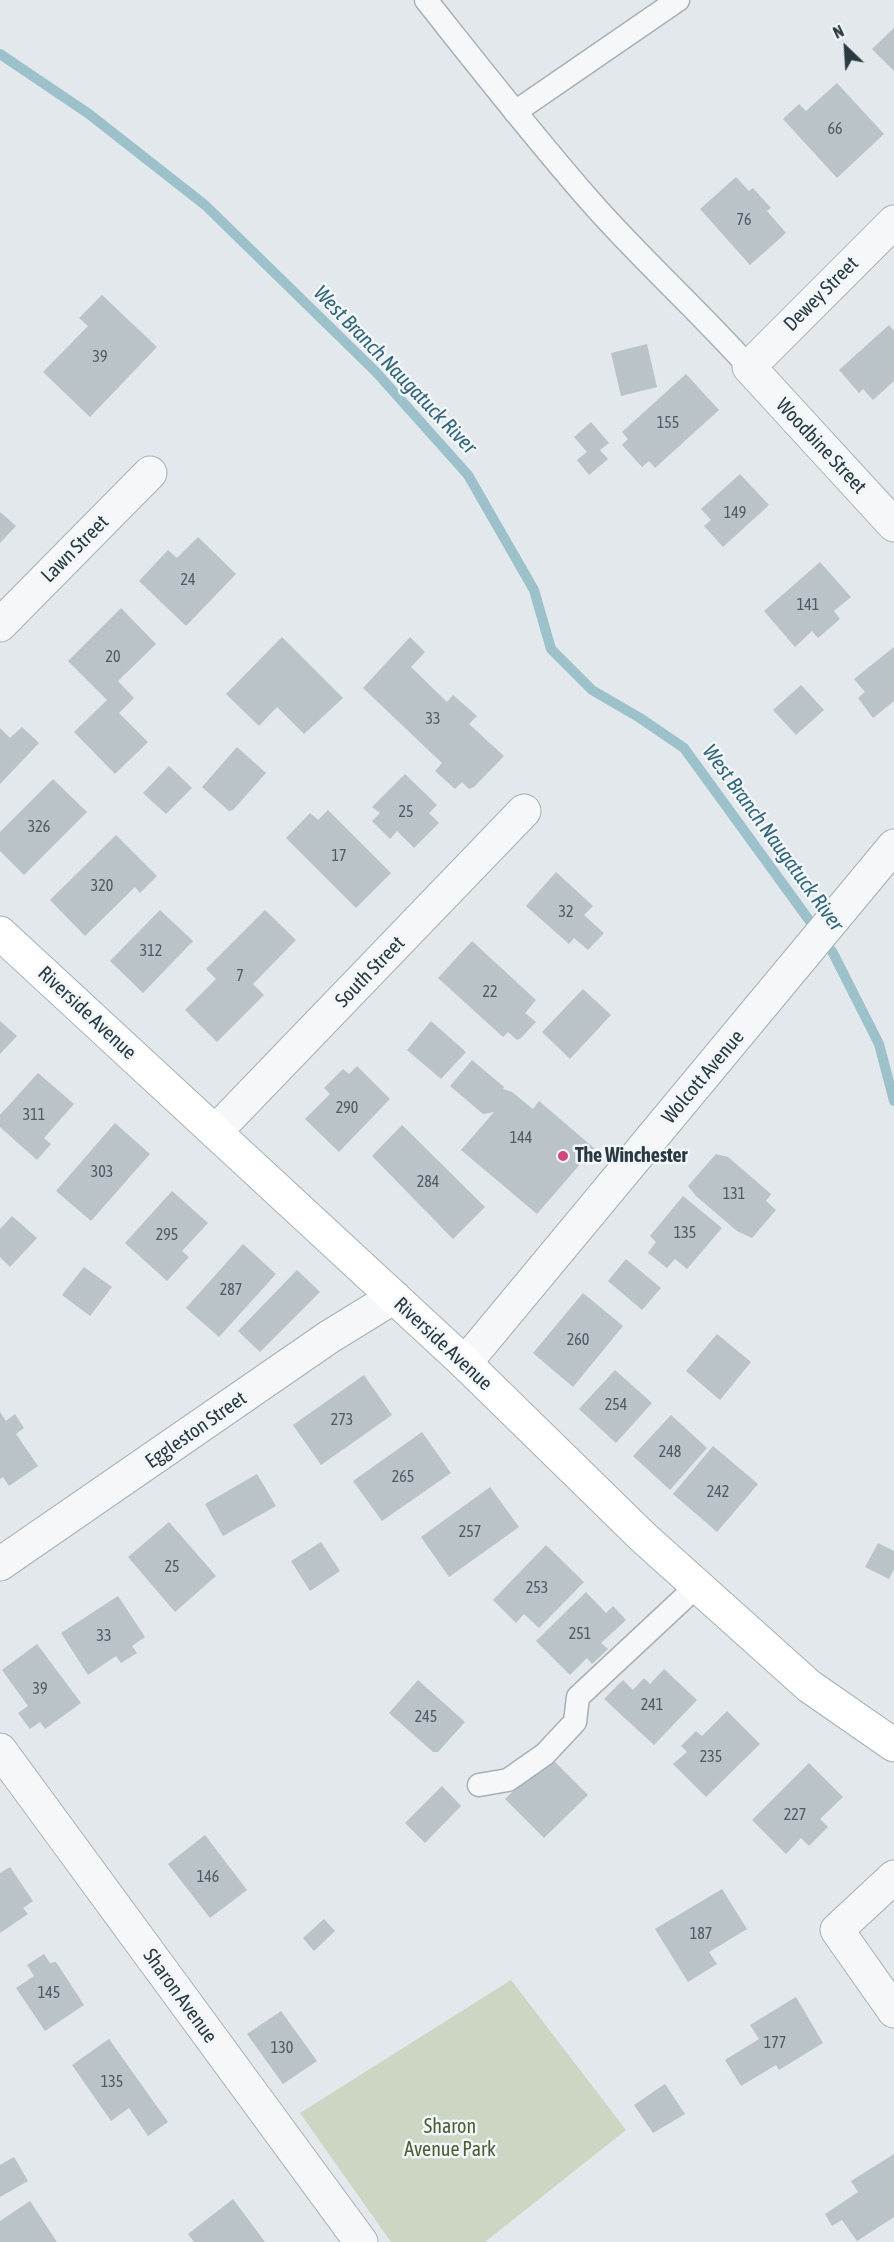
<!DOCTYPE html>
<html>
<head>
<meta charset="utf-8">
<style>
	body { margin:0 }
	#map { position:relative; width:894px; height:2242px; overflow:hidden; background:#e2e8eb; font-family:"Asap Condensed",sans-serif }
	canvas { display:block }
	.north { position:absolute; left:816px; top:18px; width:60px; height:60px; -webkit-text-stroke:4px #f2f6f8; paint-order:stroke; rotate:335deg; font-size:16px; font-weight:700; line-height:24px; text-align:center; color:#293a43 }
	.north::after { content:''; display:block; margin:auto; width:21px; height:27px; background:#293a43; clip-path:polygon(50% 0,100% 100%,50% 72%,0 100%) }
</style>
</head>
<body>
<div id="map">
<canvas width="894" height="2242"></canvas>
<div class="north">N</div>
</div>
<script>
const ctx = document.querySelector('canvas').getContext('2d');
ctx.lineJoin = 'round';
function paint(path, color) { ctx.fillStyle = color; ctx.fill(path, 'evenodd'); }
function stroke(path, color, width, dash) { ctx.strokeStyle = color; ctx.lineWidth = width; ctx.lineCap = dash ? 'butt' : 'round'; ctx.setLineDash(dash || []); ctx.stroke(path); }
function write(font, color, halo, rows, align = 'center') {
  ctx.font = font + ' "Asap Condensed",sans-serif'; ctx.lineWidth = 5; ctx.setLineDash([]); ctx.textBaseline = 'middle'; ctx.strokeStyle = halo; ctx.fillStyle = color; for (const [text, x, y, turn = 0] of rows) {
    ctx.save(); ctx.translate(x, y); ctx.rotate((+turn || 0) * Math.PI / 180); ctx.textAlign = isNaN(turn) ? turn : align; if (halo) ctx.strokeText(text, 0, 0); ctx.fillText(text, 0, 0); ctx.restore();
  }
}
paint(new Path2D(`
	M511 1980 626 2130 485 2242H391L300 2113Z`), '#cdd5c3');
stroke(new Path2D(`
	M0 54 89 114 205 205 376 372 468 475 534 590 551 649 592 690 640 718 684 748 833 953 879 1044 894 1101`), '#9cc1cb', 10);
paint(new Path2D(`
	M894 28V71L872 49Z
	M837 83 884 134 837 178 783 119 799 104 806 111Z
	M736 177 749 191 753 188 771 208 767 211 786 233 750 265 700 209Z
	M102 295 157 347 90 417 43 372 88 326 79 318Z
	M889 325 894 331V381L873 400 863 389 859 393 839 370Z
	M647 344 657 387 621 396 611 353Z
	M686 374 719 410 655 468 649 461 642 467 622 445 628 439 622 432Z
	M591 422 609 443 600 450 608 459 589 475 577 460 587 452 574 437Z
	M740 474 769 505 723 547 704 526 711 520 701 509Z
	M0 512 16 526 0 543Z
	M198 537 236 574 186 626 139 581 168 550 177 558Z
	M820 562 851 597 834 611 840 619 818 638 812 631 795 647 764 611Z
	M121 608 156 644 118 681 134 698 119 713 148 742 115 774 74 732 107 700 68 661Z
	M282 637 343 698 304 734 277 707 259 726 226 694Z
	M410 637 425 652 411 667 447 702 453 695 477 716 469 724 504 756 474 787 469 789 462 782 455 789 435 771 442 763 363 688Z
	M894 647V701L873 718 858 698 865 692 854 679Z
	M801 685 824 710 796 735 773 710Z
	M22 727 39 743 0 784V728L10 738Z
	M237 747 266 773 233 810 229 811 202 787Z
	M169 766 192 788 166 814 143 793Z
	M405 774 437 805 429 813 439 823 414 848 397 831 390 839 372 821 380 813 372 807Z
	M53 779 87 812 24 875 0 851V832Z
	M328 810 391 873 356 908 286 838 310 813 318 820Z
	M116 835 157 876 140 893 135 887 85 936 50 900Z
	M556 872 593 906 584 915 604 933 588 950 574 938 569 944 526 906Z
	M160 910 193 941 143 993 110 961Z
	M265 910 296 940 253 984 264 995 217 1042 185 1010 216 979 206 969Z
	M472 941 536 1000 525 1013 536 1022 521 1038 517 1040 508 1032 503 1037 438 978Z
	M583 989 611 1015 570 1059 542 1032Z
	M0 1021 17 1036 0 1054Z
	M431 1021 466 1052 441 1079 407 1050Z
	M472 1060 504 1087 503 1089 512 1092 533 1109 539 1101 594 1148 537 1214 461 1150 494 1112 483 1114 450 1086Z
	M357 1066 390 1099 339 1152 305 1119 330 1094 324 1088 343 1069 349 1074Z
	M38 1073 74 1104 44 1138 51 1144 37 1160 0 1127V1115Z
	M115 1123 150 1154 91 1221 56 1191Z
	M402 1125 485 1207 453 1239 372 1156Z
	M716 1154 728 1157 771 1194 766 1201 776 1210 752 1238 737 1231 696 1196 688 1186Z
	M172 1191 208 1223 182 1251 189 1257 167 1281 125 1243Z
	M683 1196 722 1228 687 1269 675 1259 667 1268 648 1253 656 1242 650 1236Z
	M12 1216 37 1238 10 1267 0 1257V1229Z
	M243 1244 276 1274 219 1337 186 1308Z
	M626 1259 661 1288 642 1310 608 1281Z
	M84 1267 112 1287 90 1316 62 1295Z
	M297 1270 320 1292 260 1352 238 1331Z
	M583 1293 623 1326 573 1387 533 1353Z
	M717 1334 751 1362 720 1400 686 1371Z
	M615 1370 652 1403 616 1443 579 1409Z
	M364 1375 392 1415 321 1465 293 1425Z
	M0 1412 6 1421 15 1414 24 1428 16 1434 38 1466 9 1486 3 1477 0 1479Z
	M671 1415 707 1448 670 1490 633 1456Z
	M422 1432 451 1473 382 1521 353 1481Z
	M713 1446 758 1484 717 1532 673 1494Z
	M257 1474 276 1506 223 1536 205 1504Z
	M490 1487 519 1527 449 1577 421 1537Z
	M169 1522 216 1576 175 1612 128 1557Z
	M321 1542 340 1571 310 1591 291 1561Z
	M878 1543 894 1551V1569L889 1579 865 1567Z
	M546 1545 584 1582 539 1628 524 1614 516 1623 493 1600Z
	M586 1592 606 1613 613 1606 626 1620 601 1643 608 1649 592 1664 587 1658 570 1675 536 1641Z
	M118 1596 145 1637 132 1646 137 1653 121 1663 116 1656 88 1675 61 1633Z
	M37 1644 81 1703 45 1729 40 1722 30 1729 18 1713 28 1706 2 1670Z
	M664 1669 697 1700 654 1745 604 1699 623 1680 633 1690 644 1678 650 1684Z
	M418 1680 465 1722 438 1752H433L389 1713Z
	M727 1711 760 1744 706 1797 673 1764 687 1752 681 1746 696 1731 702 1736Z
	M549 1756 588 1795 544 1838 505 1799Z
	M809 1763 843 1797 820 1819 828 1827 809 1846 801 1838 786 1854 752 1820Z
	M442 1786 461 1806 425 1843 405 1823Z
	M205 1835 247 1890 210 1918 168 1864Z
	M10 1867 33 1901 23 1908 28 1914 0 1933V1873Z
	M722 1889 747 1929 709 1952 717 1964 688 1982 655 1929Z
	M324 1919 335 1931 314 1951 303 1938Z
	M44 1954 50 1963 56 1962 84 2005 45 2031 16 1988 34 1976 27 1965Z
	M796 1997 823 2043 779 2070 776 2065 741 2086 725 2060 759 2039 750 2025Z
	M281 2011 317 2061 283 2084 247 2034Z
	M109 2039 168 2122 148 2136 129 2108 111 2121 72 2065Z
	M665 2084 685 2114 653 2133 634 2105Z
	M894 2154V2217L857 2241 842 2220 832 2226 825 2214 858 2192 851 2181Z
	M14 2157 28 2181 0 2197V2165Z
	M233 2199 265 2242H194L188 2234Z
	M30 2201 57 2242H0V2221Z`), '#b9c3c8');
const lane = new Path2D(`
	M426 0C480 68 533 136 591 202 641 259 698 310 749 367
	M515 112 678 0
	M479 1785 508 1780 545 1754 575 1722 578 1697 697 1586`);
const street = new Path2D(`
	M894 222 749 367 894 525
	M0 625 150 473
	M215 1132 524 811
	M465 1363 894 846
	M0 1564 329 1337 394 1297
	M0 1750 361 2242
	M894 1877 837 1930 894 2011`);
const secondary = new Path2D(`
	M0 933 465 1363 644 1538 809 1686 894 1745`);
stroke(lane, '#a7b0b5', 25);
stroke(street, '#a7b0b5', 35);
stroke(secondary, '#a7b0b5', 35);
stroke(lane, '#f5f7f9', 22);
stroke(street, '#f5f7f9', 33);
stroke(secondary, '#fff', 33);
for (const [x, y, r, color] of [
	[563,1156,6,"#d24583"]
]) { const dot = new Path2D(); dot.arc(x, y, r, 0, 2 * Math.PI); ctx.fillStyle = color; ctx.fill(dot); stroke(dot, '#f2f6f8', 2); }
write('16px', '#4d5c64', null, [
	["66",835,129],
	["76",744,220],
	["39",100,357],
	["155",668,423],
	["149",735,513],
	["24",188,580],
	["141",808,605],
	["20",113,657],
	["33",433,719],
	["25",406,812],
	["326",39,827],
	["17",339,856],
	["320",102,886],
	["32",566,912],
	["312",151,951],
	["7",240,976],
	["22",490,992],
	["290",347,1108],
	["311",34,1115],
	["144",521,1138],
	["303",102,1172],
	["284",428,1182],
	["131",734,1194],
	["135",685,1233],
	["295",167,1235],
	["287",231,1290],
	["260",578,1340],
	["254",616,1405],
	["273",342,1420],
	["248",670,1452],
	["265",403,1477],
	["242",718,1492],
	["257",470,1532],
	["25",172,1567],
	["253",537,1588],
	["251",580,1634],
	["33",104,1636],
	["39",40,1689],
	["241",652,1705],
	["245",426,1717],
	["235",711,1757],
	["227",795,1815],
	["146",208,1877],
	["187",701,1934],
	["145",49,1993],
	["177",775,2043],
	["130",282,2048],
	["135",112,2082]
]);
write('20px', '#293a43', '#f2f6f8', [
	["Dewey Street",821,294,-45],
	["Woodbine Street",821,446,47],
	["Lawn Street",75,549,-45],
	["South Street",370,972,-46],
	["Riverside Avenue",87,1013,43],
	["Wolcott Avenue",703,1077,-50],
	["Riverside Avenue",443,1344,43],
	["Eggleston Street",196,1430,-35],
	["Sharon Avenue",180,1996,54]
]);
write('bold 20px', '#293a43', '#f2f6f8', [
	["The Winchester",575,1156]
], 'left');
write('20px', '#4a5f36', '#f2f6f8', [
	["Sharon",450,2127],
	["Avenue Park",450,2150]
]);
write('italic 21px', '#326679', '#f2f6f8', [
	["West Branch Naugatuck River",395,370,46],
	["West Branch Naugatuck River",773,838,54]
]);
</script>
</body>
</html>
